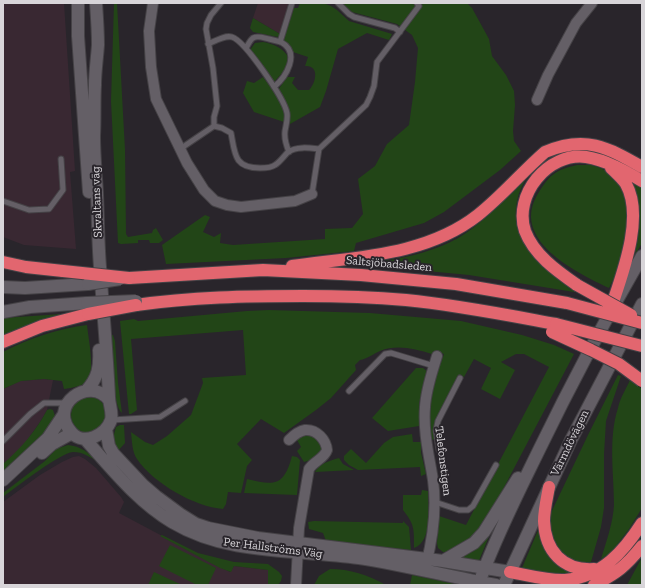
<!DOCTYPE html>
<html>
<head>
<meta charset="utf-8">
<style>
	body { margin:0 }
	#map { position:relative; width:645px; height:588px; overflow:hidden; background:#29252b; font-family:"Zilla Slab",serif }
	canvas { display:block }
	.frame { position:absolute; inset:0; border:4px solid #d8d5d9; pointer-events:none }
</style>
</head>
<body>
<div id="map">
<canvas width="645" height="588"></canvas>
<div class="frame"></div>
</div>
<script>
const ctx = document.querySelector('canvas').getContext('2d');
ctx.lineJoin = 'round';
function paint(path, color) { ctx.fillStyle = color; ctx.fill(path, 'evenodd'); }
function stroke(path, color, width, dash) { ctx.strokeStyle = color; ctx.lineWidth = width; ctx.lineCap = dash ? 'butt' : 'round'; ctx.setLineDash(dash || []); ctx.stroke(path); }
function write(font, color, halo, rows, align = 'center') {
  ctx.font = font + ' "Zilla Slab",serif'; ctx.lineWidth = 4; ctx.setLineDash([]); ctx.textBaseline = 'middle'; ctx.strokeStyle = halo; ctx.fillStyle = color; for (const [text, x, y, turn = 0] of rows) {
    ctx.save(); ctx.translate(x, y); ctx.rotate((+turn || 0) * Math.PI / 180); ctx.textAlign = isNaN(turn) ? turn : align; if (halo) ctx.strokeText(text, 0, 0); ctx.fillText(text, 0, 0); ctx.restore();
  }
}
paint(new Path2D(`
	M3 3H64L75 171 70 172 76 249 24 245 3 237Z
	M44 379 53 380 47 410 40 422 21 449 3 464V389L20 381Z
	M79 456 85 459 96 468 121 497 124 502 119 513 230 572 234 566 269 570 268 585H3V502L40 475 62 462 73 457Z`), '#392832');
paint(new Path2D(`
	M258 3H290L280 34 253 18Z`), '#3a2831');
paint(new Path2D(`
	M114 3H117L125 150 126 234 128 237 152 233 153 230 156 228 163 240 159 243H150L149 240H138V243L121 244 118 243 111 101Z
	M300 3H323L331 6 337 10 349 21 392 34 389 40 367 33 338 49 326 91 320 107 290 124V116L278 90 287 77H295L292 83 298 90H309C316 83 320 65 305 66L308 57 293 52 283 41 294 8H298Z
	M342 3H467L472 8 489 39 492 56 506 75 514 91 515 105 513 131 514 141 521 151 500 170 444 212 424 223 356 243 354 251 286 258 166 264 162 245 205 215 210 217 203 232 214 237 221 233 220 243 233 245 325 239V229L352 228 363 214 358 179 375 166 387 144 409 125 415 82 418 48 412 35 397 24 352 12Z
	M253 18 280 34 278 37 253 32 250 28Z
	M263 42C274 44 283 48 289 58L284 71 274 82 250 50 255 43Z
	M263 77C272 89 288 106 284 122L254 112 243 93 247 81 254 83Z
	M577 165H591L601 168 614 176 621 185 632 216 623 260 609 288C575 272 508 239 539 192 550 174 556 170 577 165Z
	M530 171C526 180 520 188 518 197 506 242 544 268 576 289L574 292 469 275 353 264C371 262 389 261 405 257 429 252 454 243 473 228 494 212 512 191 530 171Z
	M624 174 642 184V243L635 255C639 233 644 207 633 187 631 182 627 178 624 174Z
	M269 310 370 313 461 321 522 335 554 345 574 354 490 514 472 539 448 552H443L438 548 437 543 439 516 466 525 549 367 524 354H516L501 362 515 370 500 399 481 389 491 368 474 359 464 377 459 375 438 421 435 439 431 440C426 405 432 386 444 354L434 351 432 354C415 349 397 344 380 351 373 354 367 359 360 360L355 365 356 370 331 398 316 410 284 433 261 419 237 444 252 460 247 466 241 493 228 492 226 504 223 509C195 507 153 483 137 459 132 452 132 441 131 432L145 442 153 445 167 436 191 415 203 383 202 378 246 375 243 330 131 339 137 410 131 414H129L120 321 134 319 138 321 247 311Z
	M62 314 3 337V318Z
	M87 325C89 343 94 364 89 381 81 386 73 388 64 389L62 381 44 379 21 381 3 389V352C27 339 60 328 87 325Z
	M110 335H113L115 341 118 383 122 413C112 405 111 350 110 335Z
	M416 368H423L429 373 419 403V426L388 431 372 418Z
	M618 375 621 376 606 421 604 454V508L601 527 591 562C563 566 549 541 549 517L588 435Z
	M630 380 642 389V508L629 529 610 554 601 559C606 542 613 523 614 505 614 473 608 439 618 408 620 398 626 389 630 380Z
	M71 415a18 18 0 1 1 36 0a18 18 0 1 1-36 0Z
	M50 409 53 410 55 416C44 441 23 455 3 472V464C21 448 36 431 47 410Z
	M120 425H124L125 443 117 452 112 442 116 427Z
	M307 433 315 437 322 446 321 452 311 460 304 462 297 451 301 447 297 440 301 436Z
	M412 434 413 442H421V453L426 474 421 476 420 467 358 470 349 465 344 460V456L351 449 366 463 384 443 393 437Z
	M68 445C80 446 90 453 98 462 90 457 83 452 73 452 60 453 15 488 3 497V493L45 461 56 449Z
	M292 456 297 457 300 460 297 495 244 493 247 479C275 486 284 486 292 456Z
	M339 458 343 464 354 470 315 472C320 463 329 461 339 458Z
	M422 490 428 491C428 508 433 541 414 548 414 530 415 525 403 510V495H421Z
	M314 521 403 523V521L409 527 411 550 326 541 323 533 309 529 308 522Z
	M539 528 565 568 572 573 554 574 522 568Z
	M488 534H490L478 563 456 559Z
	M162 535 198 553 234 562 268 564 279 572 282 576 281 581 278 585H268V570L234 566 231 572 220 568 160 536Z
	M170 545 216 568 208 585H197L159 566Z
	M642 558V585H627L640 561Z
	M330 569C350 569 368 575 386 585H314L319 576Z
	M154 572 182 585H148Z
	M412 575 455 584 457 585H410Z`), '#224517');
const lane = new Path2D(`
	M221 3 211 15 207 23 206 29 213 68 217 106 214 117V126L222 128 231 133C235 154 234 168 260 168 265 168 271 168 275 165 280 162 284 156 288 152 297 146 310 148 319 149L366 105 370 97 374 86 377 62 419 6 417 3
	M338 3 349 14 354 17 395 28 400 32
	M280 42 292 3
	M208 44C215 41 225 35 232 37 245 41 284 98 287 113 288 119 286 125 285 131 284 139 286 145 289 152
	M246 48C248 45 250 40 253 38 258 35 264 38 269 39 273 40 277 41 281 42 301 53 286 77 274 87
	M180 149 214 126
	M312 194 319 149
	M3 201 29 210 49 209 63 190 61 159
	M349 391 385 354 391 353 434 366
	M112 420 160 417 185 401
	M3 441 30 414 44 403H67
	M439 450 436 431 438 421 460 378
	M435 502 459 510H468L473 506 496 465`);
const street = new Path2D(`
	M153 3 149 31 151 67 156 99 187 163 204 190 215 201 227 205 241 207 295 201 312 194
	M537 100 548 75 576 23 592 3
	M289 440C293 436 299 431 305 430 317 429 326 440 327 450 324 459 314 461 309 469L299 528 296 585
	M426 565C433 537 437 509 433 480 429 455 423 432 425 407 426 389 432 373 437 356`);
const secondary = new Path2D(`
	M78 3V36L89 192
	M96 3C97 17 98 31 98 45 97 59 95 72 95 85 94 102 95 119 94 136 94 155 96 175 97 194 98 218 98 242 100 267 103 310 107 353 109 397 109 405 113 412 111 420 106 435 84 446 72 433 46 405 90 375 109 400
	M3 287 25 288 88 284
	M3 312 30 307 87 303
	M86 391C98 378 100 367 99 350
	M106 429 109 446 113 453 143 485 157 497 180 514 196 524 208 528 258 538 443 561 510 572
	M85 439C112 469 138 502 172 522 229 556 296 549 359 558 405 565 450 577 496 585
	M42 453 52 444 72 433
	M3 480 48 438 64 414
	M443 561 474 543 484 532 518 478
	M482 575C498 532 519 491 539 450 571 384 605 320 642 256
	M504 585 571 440 642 304`);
const highway = new Path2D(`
	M3 262 26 267 63 271
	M292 266C355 257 426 256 478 215 502 196 522 172 545 152 585 135 607 147 642 167
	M129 278 263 270 361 275 456 284 567 303
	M577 285C557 271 534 255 525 231 513 195 548 152 586 157 606 160 625 171 642 181
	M136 305C192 297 247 296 303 296 338 296 372 297 406 300 457 305 507 315 556 324
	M610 311C621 277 645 218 626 184 622 178 616 173 611 168
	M3 342 42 326 88 314
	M549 487C547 498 544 510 544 521 545 551 563 571 594 569
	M510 572C528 575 547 581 565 580 602 577 624 551 642 523
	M594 585C617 573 626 566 642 546`);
stroke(lane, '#454246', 7);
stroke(street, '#454246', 12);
stroke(secondary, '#454246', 14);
stroke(highway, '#454246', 14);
stroke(lane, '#645f66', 5);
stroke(street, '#645f66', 10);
stroke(secondary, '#645f66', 12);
stroke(highway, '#e2666f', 12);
const secondaryBridge = new Path2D(`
	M88 284 120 279
	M87 303 136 301`);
const highwayBridge = new Path2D(`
	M63 271 129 278
	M577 285 631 315
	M567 303 642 323
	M88 314 136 305
	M556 324 642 346
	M552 332 591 350 619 364 642 381`);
stroke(secondaryBridge, '#454246', 14, []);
stroke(highwayBridge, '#454246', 14, []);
stroke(secondaryBridge, '#645f66', 12);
stroke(highwayBridge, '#e2666f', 12);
write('12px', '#d8d5d9', '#29252b', [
	["Skvaltans väg",97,202,-92],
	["Saltsjöbadsleden",389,264,5],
	["Värmdövägen",570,443,-64],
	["Telefonstigen",443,461,83],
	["Per Hallströms Väg",273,548,7]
]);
</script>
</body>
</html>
